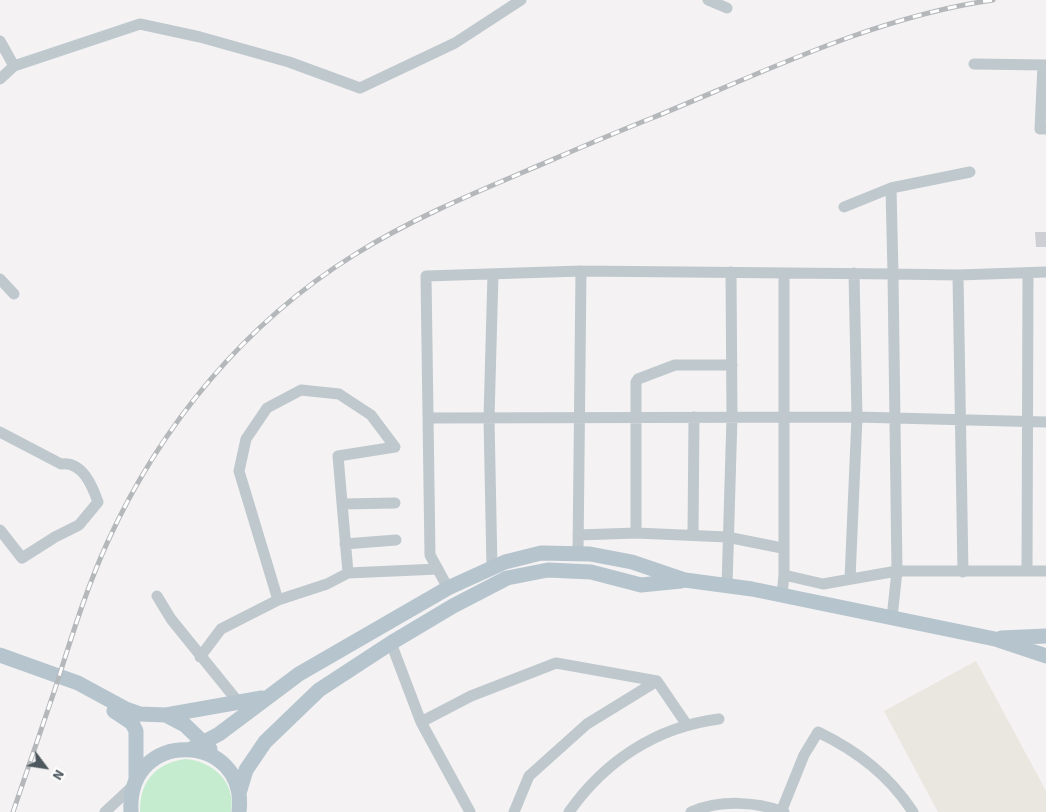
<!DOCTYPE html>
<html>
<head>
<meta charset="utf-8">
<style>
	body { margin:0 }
	#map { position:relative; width:1046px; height:812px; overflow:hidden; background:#f4f2f3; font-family:"Source Sans 3",sans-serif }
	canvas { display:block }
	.north { position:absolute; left:20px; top:742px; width:50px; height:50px; -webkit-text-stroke:4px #fff; paint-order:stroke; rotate:121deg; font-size:14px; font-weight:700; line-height:20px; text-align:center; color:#4c575e }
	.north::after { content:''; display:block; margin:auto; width:18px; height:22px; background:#4c575e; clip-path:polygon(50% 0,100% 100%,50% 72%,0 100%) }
</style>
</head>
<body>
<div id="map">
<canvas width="1046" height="812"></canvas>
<div class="north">N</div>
</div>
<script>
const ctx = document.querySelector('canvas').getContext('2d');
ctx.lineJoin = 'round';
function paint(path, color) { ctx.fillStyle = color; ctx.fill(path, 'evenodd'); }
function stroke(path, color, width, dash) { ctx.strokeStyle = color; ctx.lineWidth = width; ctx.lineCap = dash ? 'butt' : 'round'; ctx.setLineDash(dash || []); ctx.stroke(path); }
paint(new Path2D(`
	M976 661 1046 791V812H938L884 711Z`), '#eae6e0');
paint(new Path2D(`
	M185 759C213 761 236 782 231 812H140C139 782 156 763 185 759Z`), '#c6ecd0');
paint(new Path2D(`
	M1035 232H1046V247H1036Z`), '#cdcfd4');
stroke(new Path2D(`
	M708 0 727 8
	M0 41 14 66
	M974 64 1046 65
	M1043 65 1040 129H1046
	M0 79 14 66 140 24 200 37 289 62 360 88 455 43 521 0
	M891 188 893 274 958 275 1046 272
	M844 207 891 188 970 172
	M958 275 963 572
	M0 279 14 294
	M428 418 857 417 1046 422
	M0 432 61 464C82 461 92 485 98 502L79 525 55 537 22 558 0 530
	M342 504 395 503
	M636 533V382L638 379 675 365H732
	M578 535 636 533 727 537 782 548
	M693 535 694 417
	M345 544 396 540
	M578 554 581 271
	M492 568 489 418 493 274
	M1027 571 1028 273
	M784 575 823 584 897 571H1046
	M850 579 857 417 854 273
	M727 586 732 417 731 272
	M448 588 430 555 426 276 581 271 893 274 897 571 892 618
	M782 595 784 575V273
	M157 596 171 619 239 703
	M278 600 239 471 246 439 267 408 301 390 339 394 371 415 395 447 338 456 348 573
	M391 643 421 722
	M200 657 221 629 278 600 327 584 348 573 438 569
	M105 812 133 786
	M470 812 421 722 471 696 556 663 657 681 687 725
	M514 812 529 776 587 724 657 681
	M569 812C605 761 656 727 719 719
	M691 812C719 800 755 801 784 812
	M781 812 804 755 818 732C857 751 889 775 913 812`), '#bfc8cd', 11);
stroke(new Path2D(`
	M1001 638 1046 636
	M0 655 78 683 126 709 140 714 166 715 262 698
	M114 711 132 723 136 731V779
	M166 715 185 725 210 749
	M191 749 219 734 299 674 448 588 505 562 541 553 590 554 632 562 685 580 752 589 995 639 1046 656
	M239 793 246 770 265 742 319 690 391 643 453 606 507 578 548 570 591 572 641 585 681 581
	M131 812C126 726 249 732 239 812`), '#b5c4cd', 15);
const rail = new Path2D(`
	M13 812C27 771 41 730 55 689 71 639 86 589 108 541 161 425 245 323 354 255 408 221 467 196 526 171 568 153 609 135 652 118 762 73 874 17 993 0`);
stroke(rail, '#b5b8bb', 5);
stroke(rail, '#fff', 3, [9]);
</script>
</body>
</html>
